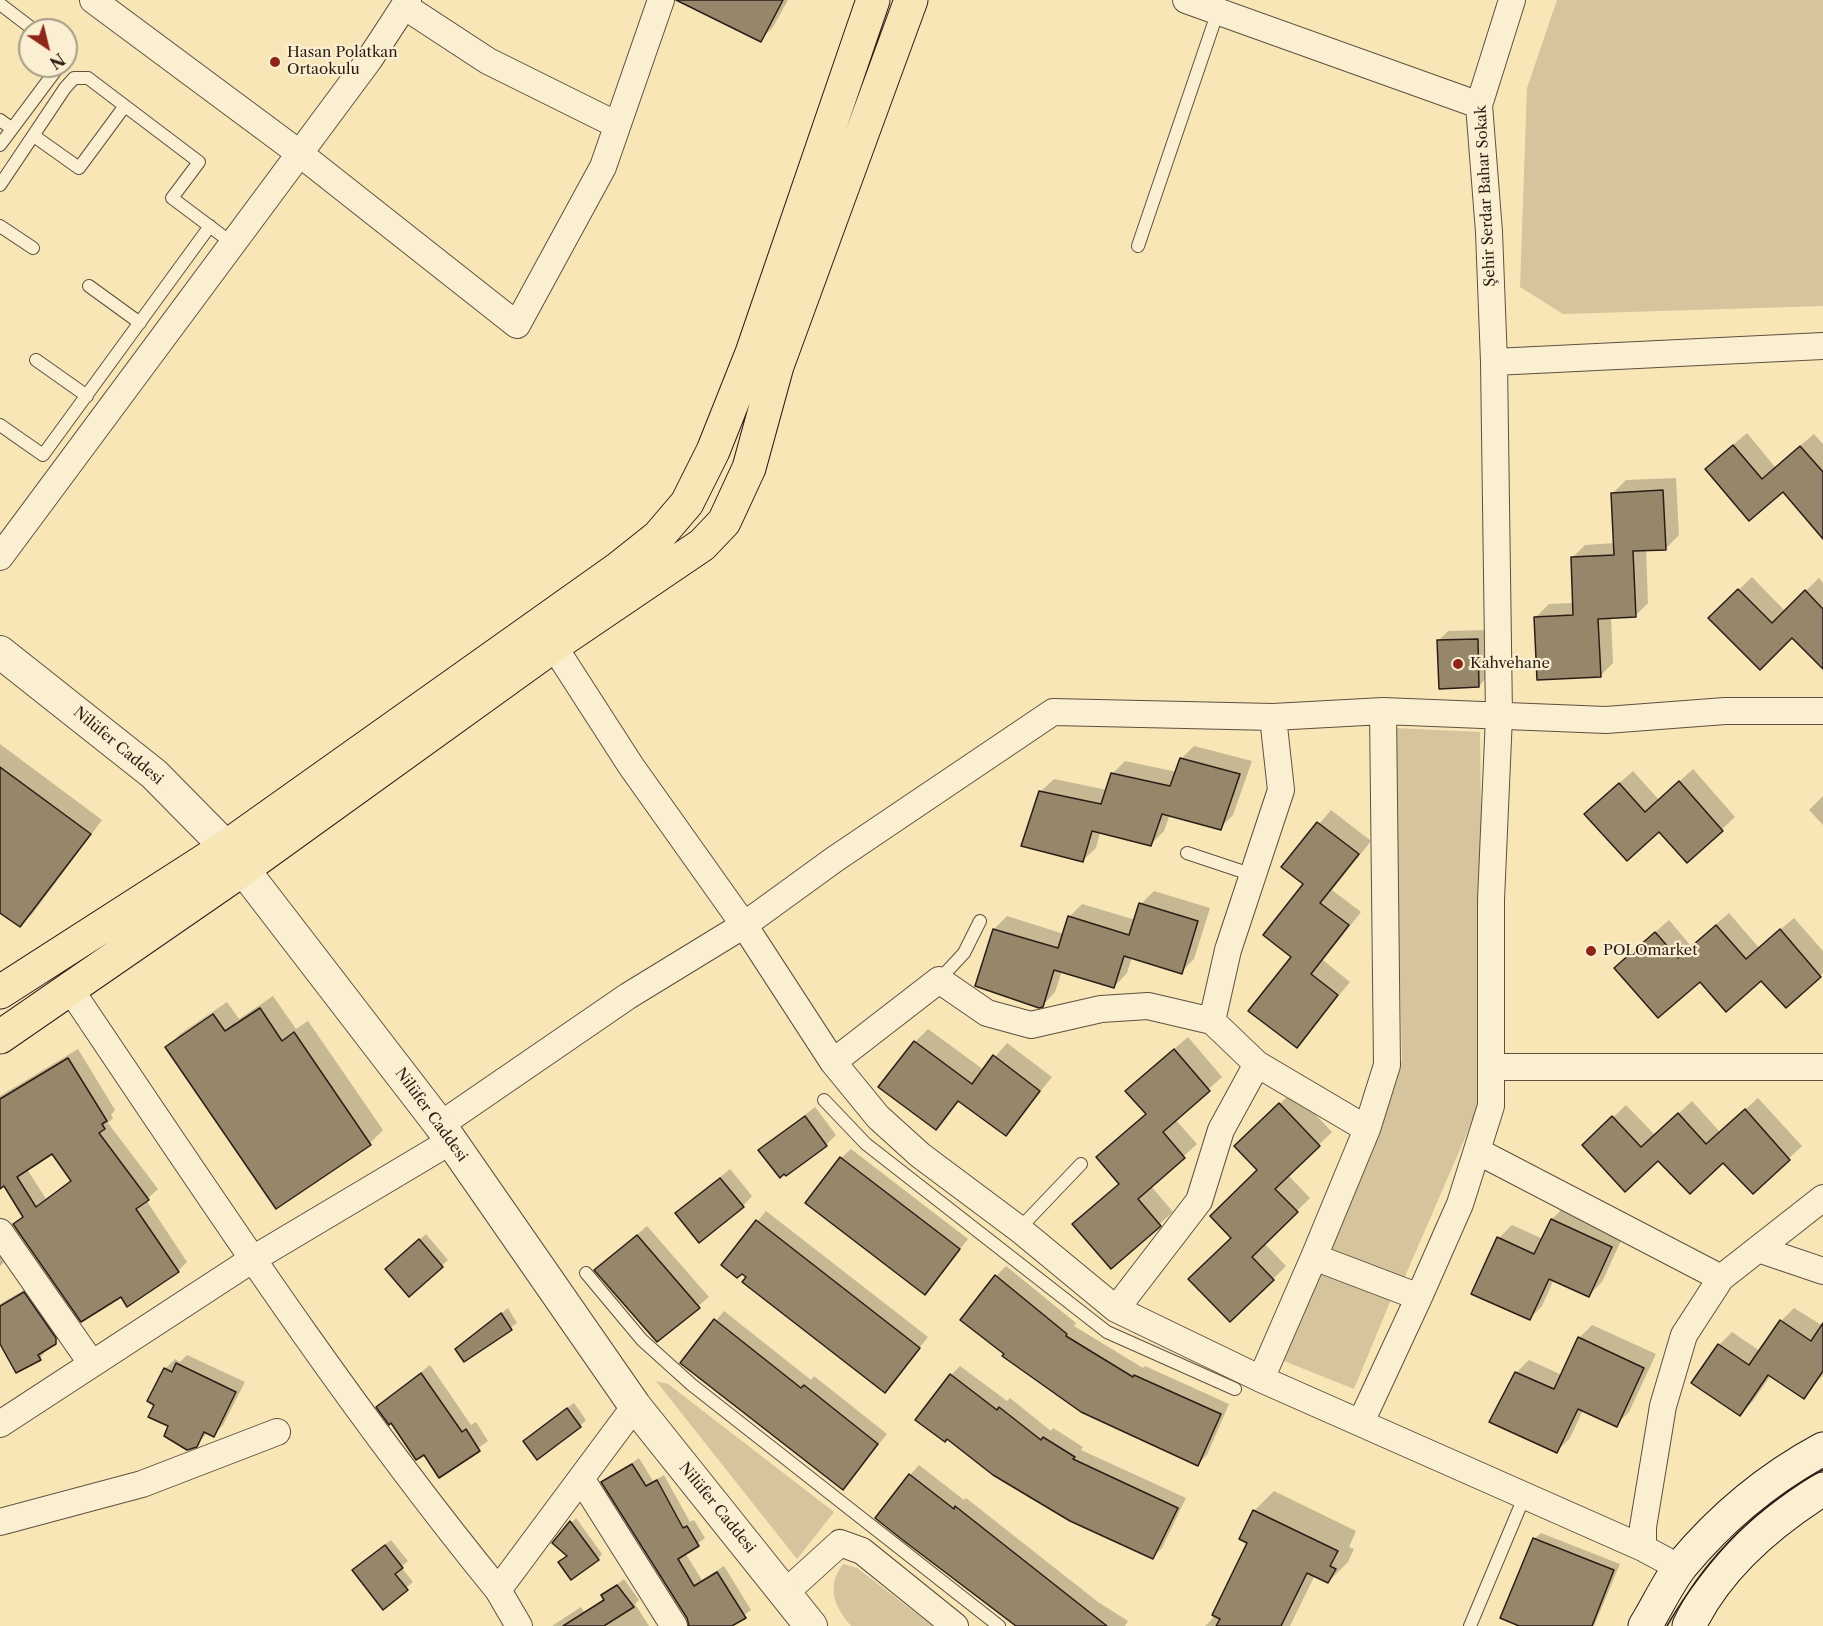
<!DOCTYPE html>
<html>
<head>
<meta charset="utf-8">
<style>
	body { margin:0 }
	#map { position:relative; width:1823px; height:1626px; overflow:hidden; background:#f8e6b7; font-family:"Libre Caslon Text",serif }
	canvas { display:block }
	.north { position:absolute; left:18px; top:18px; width:60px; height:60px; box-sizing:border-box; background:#faefd0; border:2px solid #a79b86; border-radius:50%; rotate:145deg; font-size:16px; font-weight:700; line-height:24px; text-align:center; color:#2b1e17 }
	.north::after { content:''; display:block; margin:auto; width:21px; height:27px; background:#8f2418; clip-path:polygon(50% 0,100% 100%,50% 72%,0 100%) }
</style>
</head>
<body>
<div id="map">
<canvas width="1823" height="1626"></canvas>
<div class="north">N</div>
</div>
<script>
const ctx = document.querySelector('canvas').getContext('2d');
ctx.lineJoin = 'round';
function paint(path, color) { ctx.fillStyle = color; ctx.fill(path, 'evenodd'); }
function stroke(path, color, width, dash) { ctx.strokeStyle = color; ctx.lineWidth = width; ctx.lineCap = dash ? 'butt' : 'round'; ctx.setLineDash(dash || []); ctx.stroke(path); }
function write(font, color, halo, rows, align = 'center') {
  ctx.font = font + ' "Libre Caslon Text",serif'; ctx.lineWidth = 4.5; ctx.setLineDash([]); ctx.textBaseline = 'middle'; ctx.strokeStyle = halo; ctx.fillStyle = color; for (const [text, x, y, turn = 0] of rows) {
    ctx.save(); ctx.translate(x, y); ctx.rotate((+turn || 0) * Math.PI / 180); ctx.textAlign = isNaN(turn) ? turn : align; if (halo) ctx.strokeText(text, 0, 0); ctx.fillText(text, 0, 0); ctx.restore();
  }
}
paint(new Path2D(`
	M1557 0H1823V306L1563 314 1520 287 1527 88Z
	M1394 728 1480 732 1484 1060 1478 1108 1403 1281 1326 1250 1402 1060Z
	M1317 1267 1392 1297 1354 1389 1279 1359Z
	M656 1381 668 1384 834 1512 797 1559Z
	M843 1564 857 1568 933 1626H851C834 1606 826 1587 843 1564Z`), '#d5c49c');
paint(new Path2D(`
	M696 0H788L773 27 760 40Z
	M1747 433 1775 467 1814 434 1823 444V522L1783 490 1749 519 1720 456Z
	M1676 478 1679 535 1666 548 1646 549 1648 603 1635 616 1611 617 1613 663 1600 676 1535 618 1549 604 1574 603 1572 558 1585 545 1615 543 1613 493 1626 480Z
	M1752 577 1785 611 1819 578 1823 583V666L1792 636 1710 618Z
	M1487 630 1488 676 1479 686 1438 641 1448 631Z
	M0 744 102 820 33 913 20 926 0 911Z
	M1194 746 1252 761 1233 815 1220 828 1170 814 1164 831 1151 844 1100 832 1096 848 1082 861 1040 792 1054 779 1107 790 1112 774 1125 761 1177 772 1181 759Z
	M1693 769 1735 817 1688 861 1660 830 1599 801 1633 771 1659 800Z
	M1823 796V825L1809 810Z
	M1331 810 1371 841 1332 890 1361 912 1323 960 1350 982 1297 1046 1305 884 1283 867Z
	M1154 891 1210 908 1194 959 1181 972 1132 957 1127 973 1114 987 1062 971 1055 992 1042 1006 994 929 1007 916 1064 934 1069 917 1082 904 1136 920 1141 904Z
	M1729 913 1759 948 1794 918 1823 951V973L1786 1006 1762 978 1700 980 1629 955 1669 920 1691 946Z
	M273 996 296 1029 308 1021 383 1130 370 1143 167 1047 180 1034 227 1002 239 1019Z
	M928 1029 984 1070 1007 1043 1052 1077 1005 1135 960 1100 935 1128 915 1042Z
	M1188 1037 1222 1077 1175 1119 1197 1144 1151 1186 1173 1212 1111 1267 1120 1183 1147 1113 1140 1078Z
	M78 1049 115 1110 111 1115 113 1118 108 1123 158 1189 146 1200 187 1262 178 1271 121 1295 15 1224 24 1215 5 1185 0 1188V1096ZM52 1152 72 1179 46 1199 27 1169Z
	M1293 1091 1332 1132 1288 1175 1310 1198 1264 1243 1286 1266 1273 1279 1233 1238 1259 1170 1236 1146Z
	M1758 1098 1802 1146 1753 1192 1723 1161 1658 1158 1597 1133 1626 1105 1655 1135 1692 1101 1720 1132Z
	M815 1107 836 1135 826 1145 760 1150Z
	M851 1149 968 1239 925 1293 841 1158Z
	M730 1169 752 1196 743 1206 687 1204Z
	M1565 1206 1624 1234 1602 1282 1589 1295 1554 1279 1542 1306 1529 1319 1499 1238 1512 1225 1543 1239 1552 1219Z
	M766 1211 928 1337 885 1391 742 1272 723 1265Z
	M647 1226 709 1297 657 1340 596 1270Z
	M426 1234 448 1260 410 1295 393 1263Z
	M0 1236 13 1254 0 1266Z
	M1006 1266 1076 1323 1074 1326 1143 1368 1145 1366 1229 1404 1207 1455 1197 1465 996 1276Z
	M34 1284 65 1333 48 1347 40 1359 0 1341V1304Z
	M508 1308 517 1323 465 1360 463 1343Z
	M1794 1308 1823 1326V1375L1804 1397 1771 1375 1753 1401 1740 1414 1693 1382 1719 1345 1732 1332 1760 1351 1781 1321Z
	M724 1311 811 1380 814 1376 887 1434 843 1488 682 1363Z
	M1592 1325 1656 1354 1629 1412 1616 1425 1583 1410 1570 1438 1557 1451 1516 1373 1529 1360 1562 1375 1579 1338Z
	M187 1355 245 1382 223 1425 214 1435 208 1432 196 1445 170 1426 156 1404 165 1369 175 1359 180 1362Z
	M430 1365 471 1425 476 1422 488 1441 440 1476 425 1453 378 1407Z
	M960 1366 1007 1401 1010 1398 1051 1431 1053 1428 1083 1447 1081 1450 1186 1498 1162 1548 1152 1558 951 1375Z
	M574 1403 586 1420 580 1426 531 1435Z
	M639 1458 653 1481 664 1475 690 1522 694 1520 705 1538 685 1553 702 1580 724 1566 751 1610 729 1626H690L688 1617 603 1483Z
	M919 1465 964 1500 966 1498 1098 1602 1128 1621 1125 1626H1016L910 1475Z
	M1274 1491 1356 1531 1349 1547 1354 1549 1348 1562 1328 1582 1315 1575 1290 1626H1205L1212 1619 1249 1542 1241 1538 1254 1511Z
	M576 1518 602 1554 598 1559 565 1557 568 1555 554 1542Z
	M1541 1533 1620 1564 1594 1626H1523L1534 1539Z
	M391 1540 408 1561 401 1567 413 1582 383 1607 360 1564Z
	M624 1579 639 1600 635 1604 649 1626H552L581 1607 584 1612 605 1598 603 1595Z`), '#0003');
const building = new Path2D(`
	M676 0H783L761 42Z
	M1733 445 1762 479 1800 446 1823 472V539L1783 492 1749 521 1705 469Z
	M1663 490 1666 550 1633 551 1636 617 1598 619 1601 677 1537 680 1534 617 1573 615 1571 557 1614 555 1611 493Z
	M1738 589 1772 623 1805 590 1823 609V669L1792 638 1760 670 1708 618Z
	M1478 639 1479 687 1439 689 1437 640Z
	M1180 758 1240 774 1221 830 1162 814 1151 846 1092 831 1083 862 1021 846 1039 791 1101 804 1111 773 1170 786Z
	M0 767 91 834 20 927 0 913Z
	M1679 781 1723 831 1687 863 1659 832 1627 861 1584 814 1619 783 1645 812Z
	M1317 822 1359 854 1320 903 1349 925 1311 974 1338 995 1297 1048 1248 1011 1291 957 1263 935 1303 884 1281 867Z
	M1139 903 1198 921 1182 974 1124 956 1114 988 1054 970 1043 1007 1039 1008 975 986 993 929 1058 948 1068 916 1129 935Z
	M1716 925 1746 959 1780 929 1821 977 1786 1008 1761 981 1726 1012 1700 982 1658 1018 1614 968 1655 932 1678 958Z
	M260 1008 282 1041 294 1032 371 1145 276 1209 165 1047 213 1014 225 1031Z
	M914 1041 972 1084 993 1055 1040 1091 1006 1136 958 1101 936 1130 878 1087Z
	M1174 1049 1210 1091 1163 1132 1185 1158 1138 1199 1161 1226 1111 1269 1072 1224 1119 1184 1096 1157 1146 1114 1125 1091Z
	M68 1058 107 1121 102 1124 105 1129 99 1133 149 1200 136 1209 179 1272 127 1307 121 1297 81 1322 13 1224 23 1217 4 1186 0 1189V1099ZM52 1154 71 1181 36 1207 17 1177Z
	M1279 1103 1320 1146 1275 1189 1298 1212 1252 1257 1274 1280 1230 1322 1188 1279 1231 1238 1210 1216 1257 1170 1234 1146Z
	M1745 1109 1790 1160 1753 1194 1723 1163 1690 1194 1658 1161 1625 1192 1582 1145 1612 1116 1641 1147 1678 1113 1706 1144Z
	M805 1116 827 1146 786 1176 784 1174 780 1178 758 1150Z
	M840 1157 960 1249 925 1295 805 1203Z
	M720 1178 744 1207 699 1243 675 1213Z
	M1551 1219 1612 1247 1589 1297 1549 1279 1530 1320 1471 1294 1497 1237 1534 1254Z
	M756 1220 920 1348 885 1393 742 1282 746 1277 742 1274 737 1278 721 1265Z
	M637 1235 700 1308 657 1342 594 1270Z
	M419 1239 443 1267 409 1297 385 1269Z
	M995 1275 1067 1334 1066 1336 1133 1377 1134 1375 1221 1414 1198 1466 1081 1412 1002 1356 1004 1354 960 1320Z
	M24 1292 56 1338V1344L38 1355 41 1360 16 1373 0 1344V1306Z
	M501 1313 512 1330 464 1362 455 1349Z
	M714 1319 801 1388 804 1385 878 1444 843 1490 680 1363Z
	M1780 1320 1811 1341 1823 1323V1371L1804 1399 1768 1375 1740 1416 1691 1383 1718 1344 1749 1365Z
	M1578 1337 1644 1368 1617 1427 1578 1409 1557 1453 1489 1422 1515 1372 1554 1389Z
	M176 1363 236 1392 214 1437 204 1432 197 1447 187 1450 164 1436 168 1426 148 1417 154 1405 147 1401 164 1368 172 1372Z
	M421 1373 462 1432 466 1429 480 1451 439 1478 424 1455 416 1460 391 1423 389 1425 376 1407Z
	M950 1374 997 1410 999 1407 1041 1440 1043 1437 1075 1457 1073 1459 1178 1508 1153 1559 1070 1521 993 1475 947 1439 945 1442 915 1420Z
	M567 1408 581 1427 537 1460 523 1441Z
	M632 1464 646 1486 657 1480 683 1528 687 1526 699 1546 678 1559 694 1586 717 1572 746 1618 732 1626H689L687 1618 601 1482Z
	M909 1474 954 1509 955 1506 1107 1626H1016L904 1541 875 1518Z
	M1253 1510 1338 1551 1330 1566 1336 1569 1328 1583 1307 1573 1281 1626H1216L1220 1619 1212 1615 1247 1543 1239 1539Z
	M570 1521 599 1560 571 1580 558 1562 567 1556 552 1543Z
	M1533 1538 1614 1570 1592 1626H1519L1500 1618Z
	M385 1545 403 1568 395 1574 408 1590 383 1610 352 1570Z
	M617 1585 634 1607 604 1626H563L604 1600 601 1595Z`);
paint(building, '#96866a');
stroke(building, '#2b1e17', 1.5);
const service = new Path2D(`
	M0 4 34 30
	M0 120 11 128
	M34 136 79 168 124 107
	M0 145 59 66
	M0 185 65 88 74 78H88L199 162 172 198 232 243
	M0 226 33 248
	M1138 246 1218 11
	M89 286 140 323
	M36 360 87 396
	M0 425 43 455 210 226
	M1187 853 1253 875
	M939 980 964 953 980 921
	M824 1100 866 1144 1107 1332 1235 1389
	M1019 1229 1081 1164
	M586 1273 642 1340 692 1385 999 1626
	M1470 1626 1525 1495`);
const minor = new Path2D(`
	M93 0 299 153 517 325 603 167 661 0
	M1186 0 1479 105
	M404 6 488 61 617 125
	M1494 362 1489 232 1479 105 1512 0
	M0 557 369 60 408 0
	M544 631 631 766 744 925 833 1062 878 1117 920 1155 1019 1229 1116 1309 1261 1379 1643 1548V1527L1663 1406 1684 1335 1721 1278 1823 1198
	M1273 717 1383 711 1606 720 1725 711H1823
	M70 989C207 1192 342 1399 498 1590
	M1212 1021 1257 1064 1367 1129 1314 1257 1419 1297 1361 1422
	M1492 1067H1823
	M440 1125 628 996 744 925 835 859 1053 712 1273 717 1281 790 1228 950 1212 1021 1148 1006 1101 1009 1031 1025 987 1013 939 980 833 1062
	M1367 1129 1387 1065 1383 711
	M1477 1151 1721 1278
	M0 1232 92 1364
	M1758 1249 1823 1271
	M1419 1297 1460 1204 1491 1106V900L1499 716 1494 362 1823 346
	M1116 1309 1199 1201 1221 1130 1257 1064
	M1261 1379 1314 1257
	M0 1424 253 1259 451 1141
	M582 1480 674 1626
	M0 1522 142 1484 277 1432
	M1643 1548 1680 1568
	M786 1592 840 1543 862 1551 955 1626
	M519 1626 498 1590 635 1406`);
const tertiary = new Path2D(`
	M0 652 154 774 226 847 440 1125 635 1406 811 1626`);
const secondary = new Path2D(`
	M1645 1626C1657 1607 1667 1584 1681 1566 1720 1519 1769 1478 1823 1449
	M1689 1626C1717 1567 1769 1523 1823 1489`);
const primary = new Path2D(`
	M0 992 226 847 619 568 658 537 687 503 713 451 752 353 873 0
	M0 1037 242 870 553 646 702 545 724 522 749 468 777 366 911 0`);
stroke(service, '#5e503f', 14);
stroke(minor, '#5e503f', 28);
stroke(tertiary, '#5e503f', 34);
stroke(secondary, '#2b1e17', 35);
stroke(primary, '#2b1e17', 35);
stroke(service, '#faefd0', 12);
stroke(minor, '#faefd0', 26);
stroke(tertiary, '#faefd0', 32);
stroke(secondary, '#faefd0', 33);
stroke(primary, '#f8e6b7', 33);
stroke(new Path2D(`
	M1667 1626C1705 1561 1756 1505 1823 1470`), '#2b1e17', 1.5);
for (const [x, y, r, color] of [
	[275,62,6,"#8f2418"],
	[1458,664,6,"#8f2418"],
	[1591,951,6,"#8f2418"]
]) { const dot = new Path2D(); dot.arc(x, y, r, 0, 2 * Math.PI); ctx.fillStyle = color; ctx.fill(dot); stroke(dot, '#faefd0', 2); }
write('15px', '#2b1e17', '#faefd0', [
	["Hasan Polatkan",287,53],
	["Ortaokulu",287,70],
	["Kahvehane",1470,664],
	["POLOmarket",1603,951]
], 'left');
write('15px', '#2b1e17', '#faefd0', [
	["Şehir Serdar Bahar Sokak",1486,196,-93],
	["Nilüfer Caddesi",118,746,40],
	["Nilüfer Caddesi",431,1115,54],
	["Nilüfer Caddesi",717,1508,51]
]);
</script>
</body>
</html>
